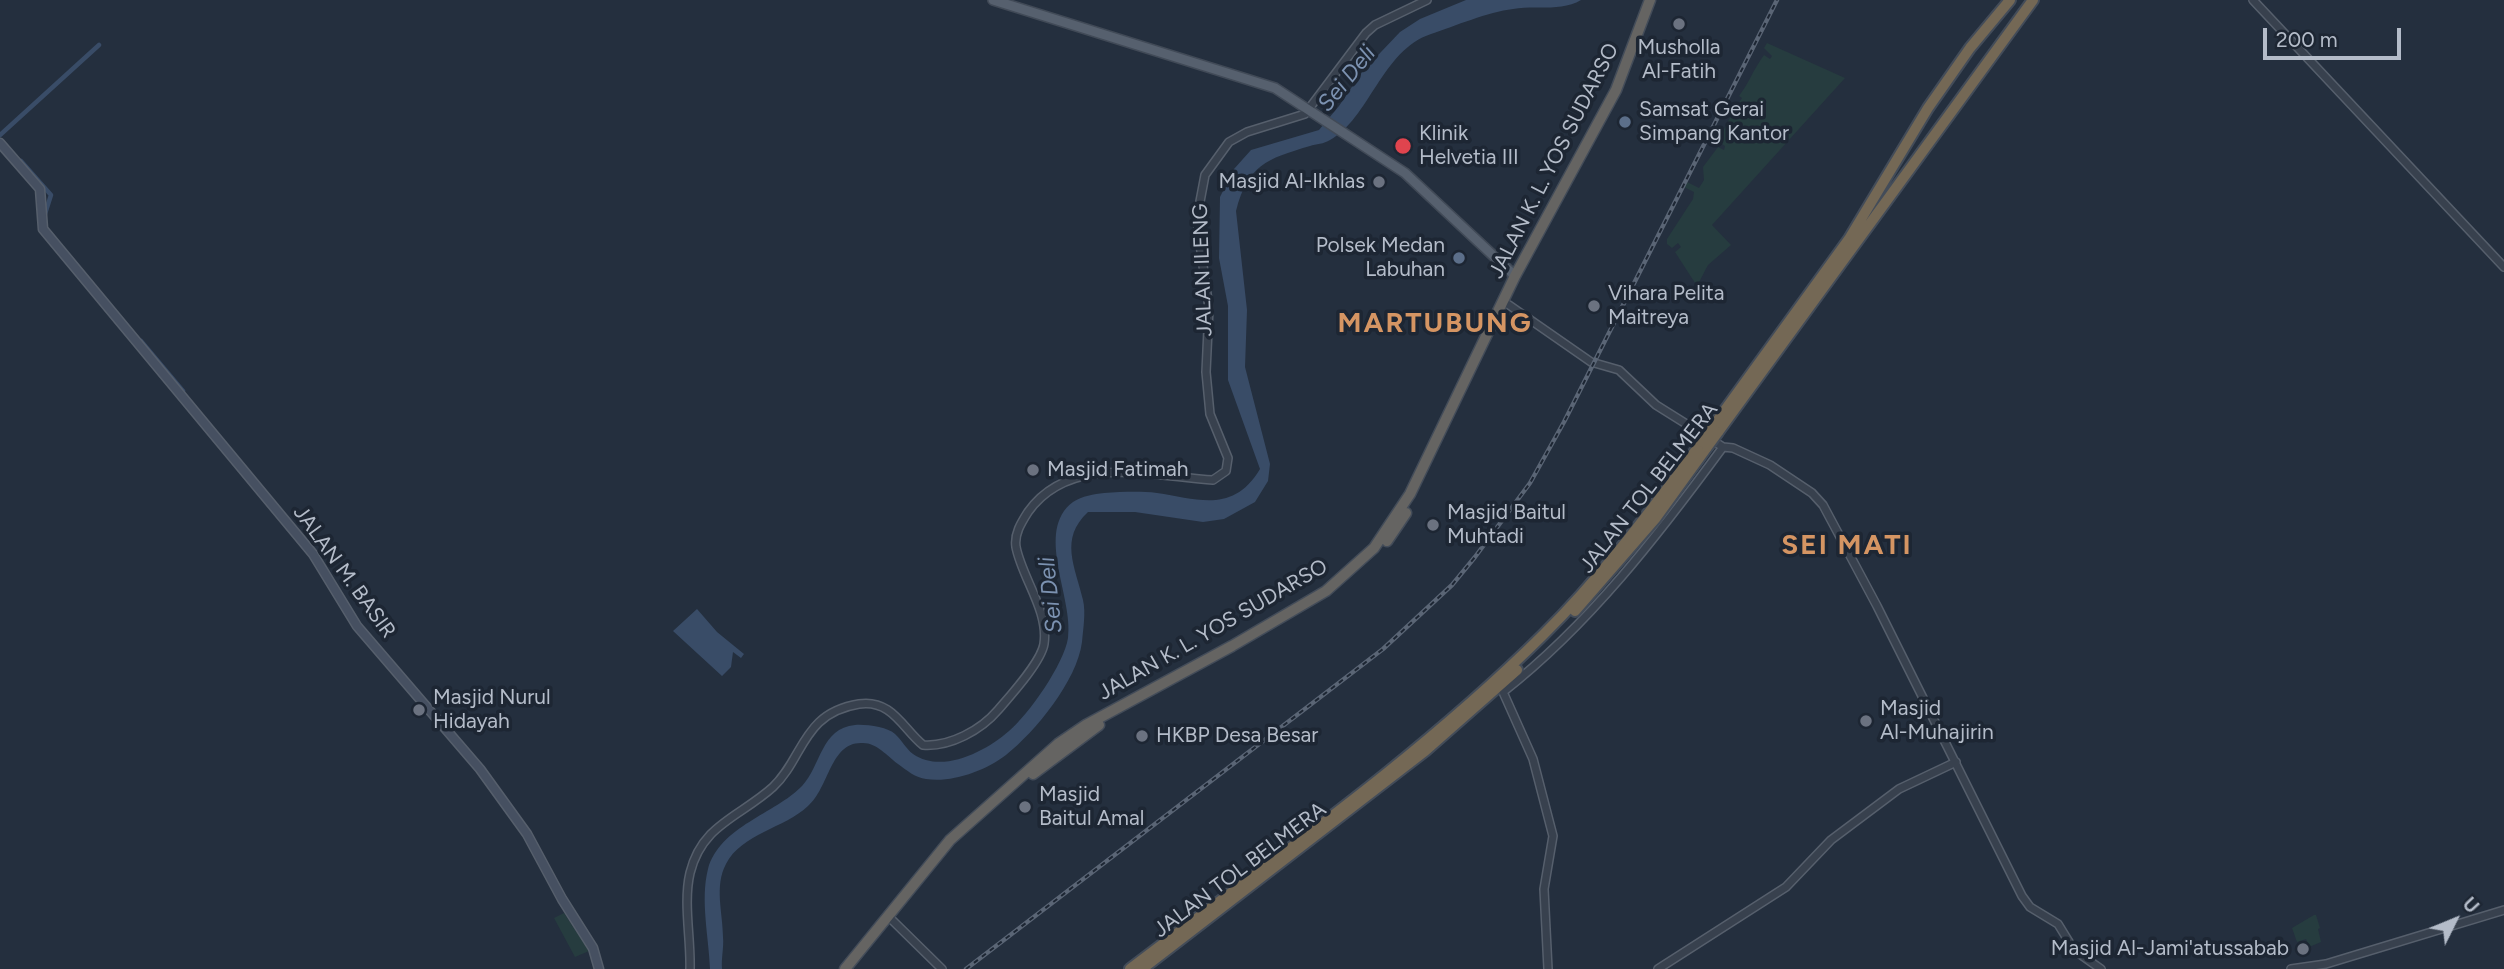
<!DOCTYPE html>
<html>
<head>
<meta charset="utf-8">
<style>
	body { margin:0 }
	#map { position:relative; width:2504px; height:969px; overflow:hidden; background:#242f3e; font-family:Figtree,sans-serif }
	canvas { display:block }
	.north { position:absolute; left:2420px; top:885px; width:70px; height:70px; -webkit-text-stroke:5px #1d2633; paint-order:stroke; rotate:47deg; font-size:19px; font-weight:700; line-height:28px; text-align:center; color:#b4bcc9 }
	.north::after { content:''; display:block; margin:auto; width:24px; height:32px; background:#b4bcc9; clip-path:polygon(50% 0,100% 100%,50% 72%,0 100%) }
	.scale { position:absolute; left:2263px; top:28px; width:138px; height:32px; box-sizing:border-box; border:4px solid #b4bcc9; border-top:0; padding-left:9px; font-size:21px; line-height:24px; white-space:nowrap; color:#b4bcc9; -webkit-text-stroke:5px #1d2633; paint-order:stroke }
</style>
</head>
<body>
<div id="map">
<canvas width="2504" height="969"></canvas>
<div class="north">U</div>
<div class="scale">200 m</div>
</div>
<script>
const ctx = document.querySelector('canvas').getContext('2d');
ctx.lineJoin = 'round';
function paint(path, color) { ctx.fillStyle = color; ctx.fill(path, 'evenodd'); }
function stroke(path, color, width, dash) { ctx.strokeStyle = color; ctx.lineWidth = width; ctx.lineCap = dash ? 'butt' : 'round'; ctx.setLineDash(dash || []); ctx.stroke(path); }
function write(font, color, halo, rows, align = 'center') {
  ctx.font = font + ' Figtree,sans-serif'; ctx.lineWidth = 7; ctx.setLineDash([]); ctx.textBaseline = 'middle'; ctx.strokeStyle = halo; ctx.fillStyle = color; for (const [text, x, y, turn = 0] of rows) {
    ctx.save(); ctx.translate(x, y); ctx.rotate((+turn || 0) * Math.PI / 180); ctx.textAlign = isNaN(turn) ? turn : align; if (halo) ctx.strokeText(text, 0, 0); ctx.fillText(text, 0, 0); ctx.restore();
  }
}
paint(new Path2D(`
	M1767 43 1845 78 1712 225 1731 245 1708 265 1697 286 1675 252 1681 247 1678 243 1672 248 1667 244V239L1693 199 1694 192 1684 187 1687 182 1699 188 1704 180 1703 167 1718 147 1724 150 1725 146 1719 142C1724 127 1734 110 1742 98L1739 96C1750 81 1753 70 1764 55L1770 59 1772 56 1764 48Z
	M564 913 589 951 575 957 554 918Z
	M2314 915H2316L2320 928 2318 929 2321 942 2309 947 2306 939 2297 942 2292 928Z`), '#263c3f');
paint(new Path2D(`
	M1466 0H1581C1561 12 1534 5 1513 9 1488 12 1455 26 1431 34 1382 50 1369 119 1330 140 1324 144 1316 144 1310 146 1266 159 1248 165 1236 211L1247 310 1245 367 1270 464 1268 481 1255 502 1224 519 1203 522 1135 512H1088C1059 539 1075 566 1083 600 1086 613 1083 629 1082 642 1077 681 1035 732 1006 755 985 771 952 783 926 779 916 778 906 770 898 764 887 756 877 743 863 743 830 741 830 787 808 806 785 828 741 834 726 864 714 886 723 914 723 937 724 948 721 958 722 969H710C709 938 700 900 708 869 720 826 775 814 802 786 821 766 821 728 855 725 865 724 888 727 895 734 902 740 906 749 913 754 942 774 985 752 1009 731 1029 714 1064 664 1068 638 1074 598 1034 531 1073 502 1082 496 1094 494 1104 493 1122 492 1139 491 1157 493 1198 499 1233 514 1260 469L1228 380V306L1219 258 1220 197 1234 169 1251 150 1319 130 1339 106 1362 72 1400 32 1420 19Z
	M697 609 717 632 744 654 741 658 733 652 731 667 722 676 673 631Z`), '#394c67');
stroke(new Path2D(`
	M0 135 99 45
	M21 161 51 195 44 217
	M141 341 183 391`), '#394c67', 4.5);
const tertiary = new Path2D(`
	M2253 0 2504 267
	M1509 305 1591 362 1619 370 1656 405 1723 447 1733 448 1770 465 1812 493 1823 505 1877 606 2022 896 2030 907 2058 924 2074 950 2101 969
	M890 918 942 969
	M690 969C691 938 683 903 690 873 702 824 740 817 773 787 804 758 802 713 859 704 892 699 903 729 923 745 950 747 981 730 998 710 1011 695 1041 662 1044 644 1049 611 1022 578 1016 547 1014 534 1021 523 1028 512 1070 453 1151 476 1213 480L1226 471 1228 458 1210 414 1206 372 1209 308 1198 230V212L1205 175 1229 142 1247 132 1305 114 1366 33 1375 25 1427 0
	M1548 969 1544 889 1553 836 1533 759 1503 692C1589 625 1659 534 1723 447
	M1658 969 1786 887 1831 840 1899 789 1956 762
	M2291 969 2326 964 2504 910`);
const secondary = new Path2D(`
	M0 143 40 189 43 229 313 554 357 626 480 769 527 834 562 899 593 948 599 969`);
const primary = new Path2D(`
	M993 0 1275 88 1405 173 1515 276`);
const trunk = new Path2D(`
	M1387 541 1406 513
	M1033 774 1099 725
	M845 969 950 840 1058 744 1086 725 1232 646 1326 591 1374 548 1410 494 1515 276 1616 90 1650 0`);
const motorway = new Path2D(`
	M1712 428 1849 239 1928 108 1970 48 2010 0
	M1718 432 2033 0
	M1575 611 1655 519 1707 447
	M1130 969C1270 862 1418 759 1543 635 1603 576 1652 509 1702 442
	M1142 969 1425 751 1517 670`);
stroke(tertiary, '#565f6c', 10);
stroke(secondary, '#565f6c', 11);
stroke(primary, '#414a57', 12);
stroke(trunk, '#434c59', 13);
stroke(motorway, '#434c59', 14);
stroke(tertiary, '#38414e', 7);
stroke(secondary, '#465061', 8);
stroke(primary, '#56606e', 9);
stroke(trunk, '#656462', 10);
stroke(motorway, '#746855', 10);
const rail = new Path2D(`
	M966 969 1383 649 1452 585 1475 557 1530 483 1564 422 1777 0`);
stroke(rail, '#5a6575', 4.5);
stroke(rail, '#1d2633', 2, [5]);
const motorwayBridge = new Path2D(`
	M1702 442 1712 428
	M1707 447 1718 432`);
stroke(motorwayBridge, '#434c59', 14, []);
stroke(motorwayBridge, '#746855', 10);
for (const [x, y, r, color] of [
	[1679,24,7,"#6b7280"],
	[1625,122,7,"#5c6f8a"],
	[1403,146,9,"#e0444e"],
	[1379,182,7,"#6b7280"],
	[1459,258,7,"#5c6f8a"],
	[1594,306,7,"#6b7280"],
	[1033,470,7,"#6b7280"],
	[1433,525,7,"#6b7280"],
	[419,710,7,"#6b7280"],
	[1866,721,7,"#6b7280"],
	[1142,736,7,"#6b7280"],
	[1025,807,7,"#6b7280"],
	[2303,949,7,"#6b7280"]
]) { const dot = new Path2D(); dot.arc(x, y, r, 0, 2 * Math.PI); ctx.fillStyle = color; ctx.fill(dot); stroke(dot, '#1d2633', 2.5); }
write('21px', '#b4bcc9', '#1d2633', [
	["Musholla",1679,48,"center"],
	["Al-Fatih",1679,72,"center"],
	["Samsat Gerai",1639,110],
	["Simpang Kantor",1639,134],
	["Klinik",1419,134],
	["Helvetia III",1419,158],
	["Masjid Al-Ikhlas",1365,182,"right"],
	["Polsek Medan",1445,246,"right"],
	["Labuhan",1445,270,"right"],
	["Vihara Pelita",1608,294],
	["Maitreya",1608,318],
	["Masjid Fatimah",1047,470],
	["Masjid Baitul",1447,513],
	["Muhtadi",1447,537],
	["Masjid Nurul",433,698],
	["Hidayah",433,722],
	["Masjid",1880,709],
	["Al-Muhajirin",1880,733],
	["HKBP Desa Besar",1156,736],
	["Masjid",1039,795],
	["Baitul Amal",1039,819],
	["Masjid Al-Jami'atussabab",2289,949,"right"]
], 'left');
write('21px', '#b4bcc9', '#1d2633', [
	["JALAN K. L. YOS SUDARSO",1554,161,-63],
	["JALAN ILENG",1203,270,-92],
	["JALAN TOL BELMERA",1649,488,-52],
	["JALAN M. BASIR",344,572,54],
	["JALAN K. L. YOS SUDARSO",1213,630,-30],
	["JALAN TOL BELMERA",1240,870,-37]
]);
write('italic 23px', '#7c92b1', '#1d2633', [
	["Sei Deli",1347,79,-51],
	["Sei Deli",1051,595,-96]
]);
ctx.letterSpacing = '2px';
write('bold 28px', '#d59563', '#1d2633', [
	["MARTUBUNG",1435,324],
	["SEI MATI",1847,546]
]);
ctx.letterSpacing = '0px';
</script>
</body>
</html>
